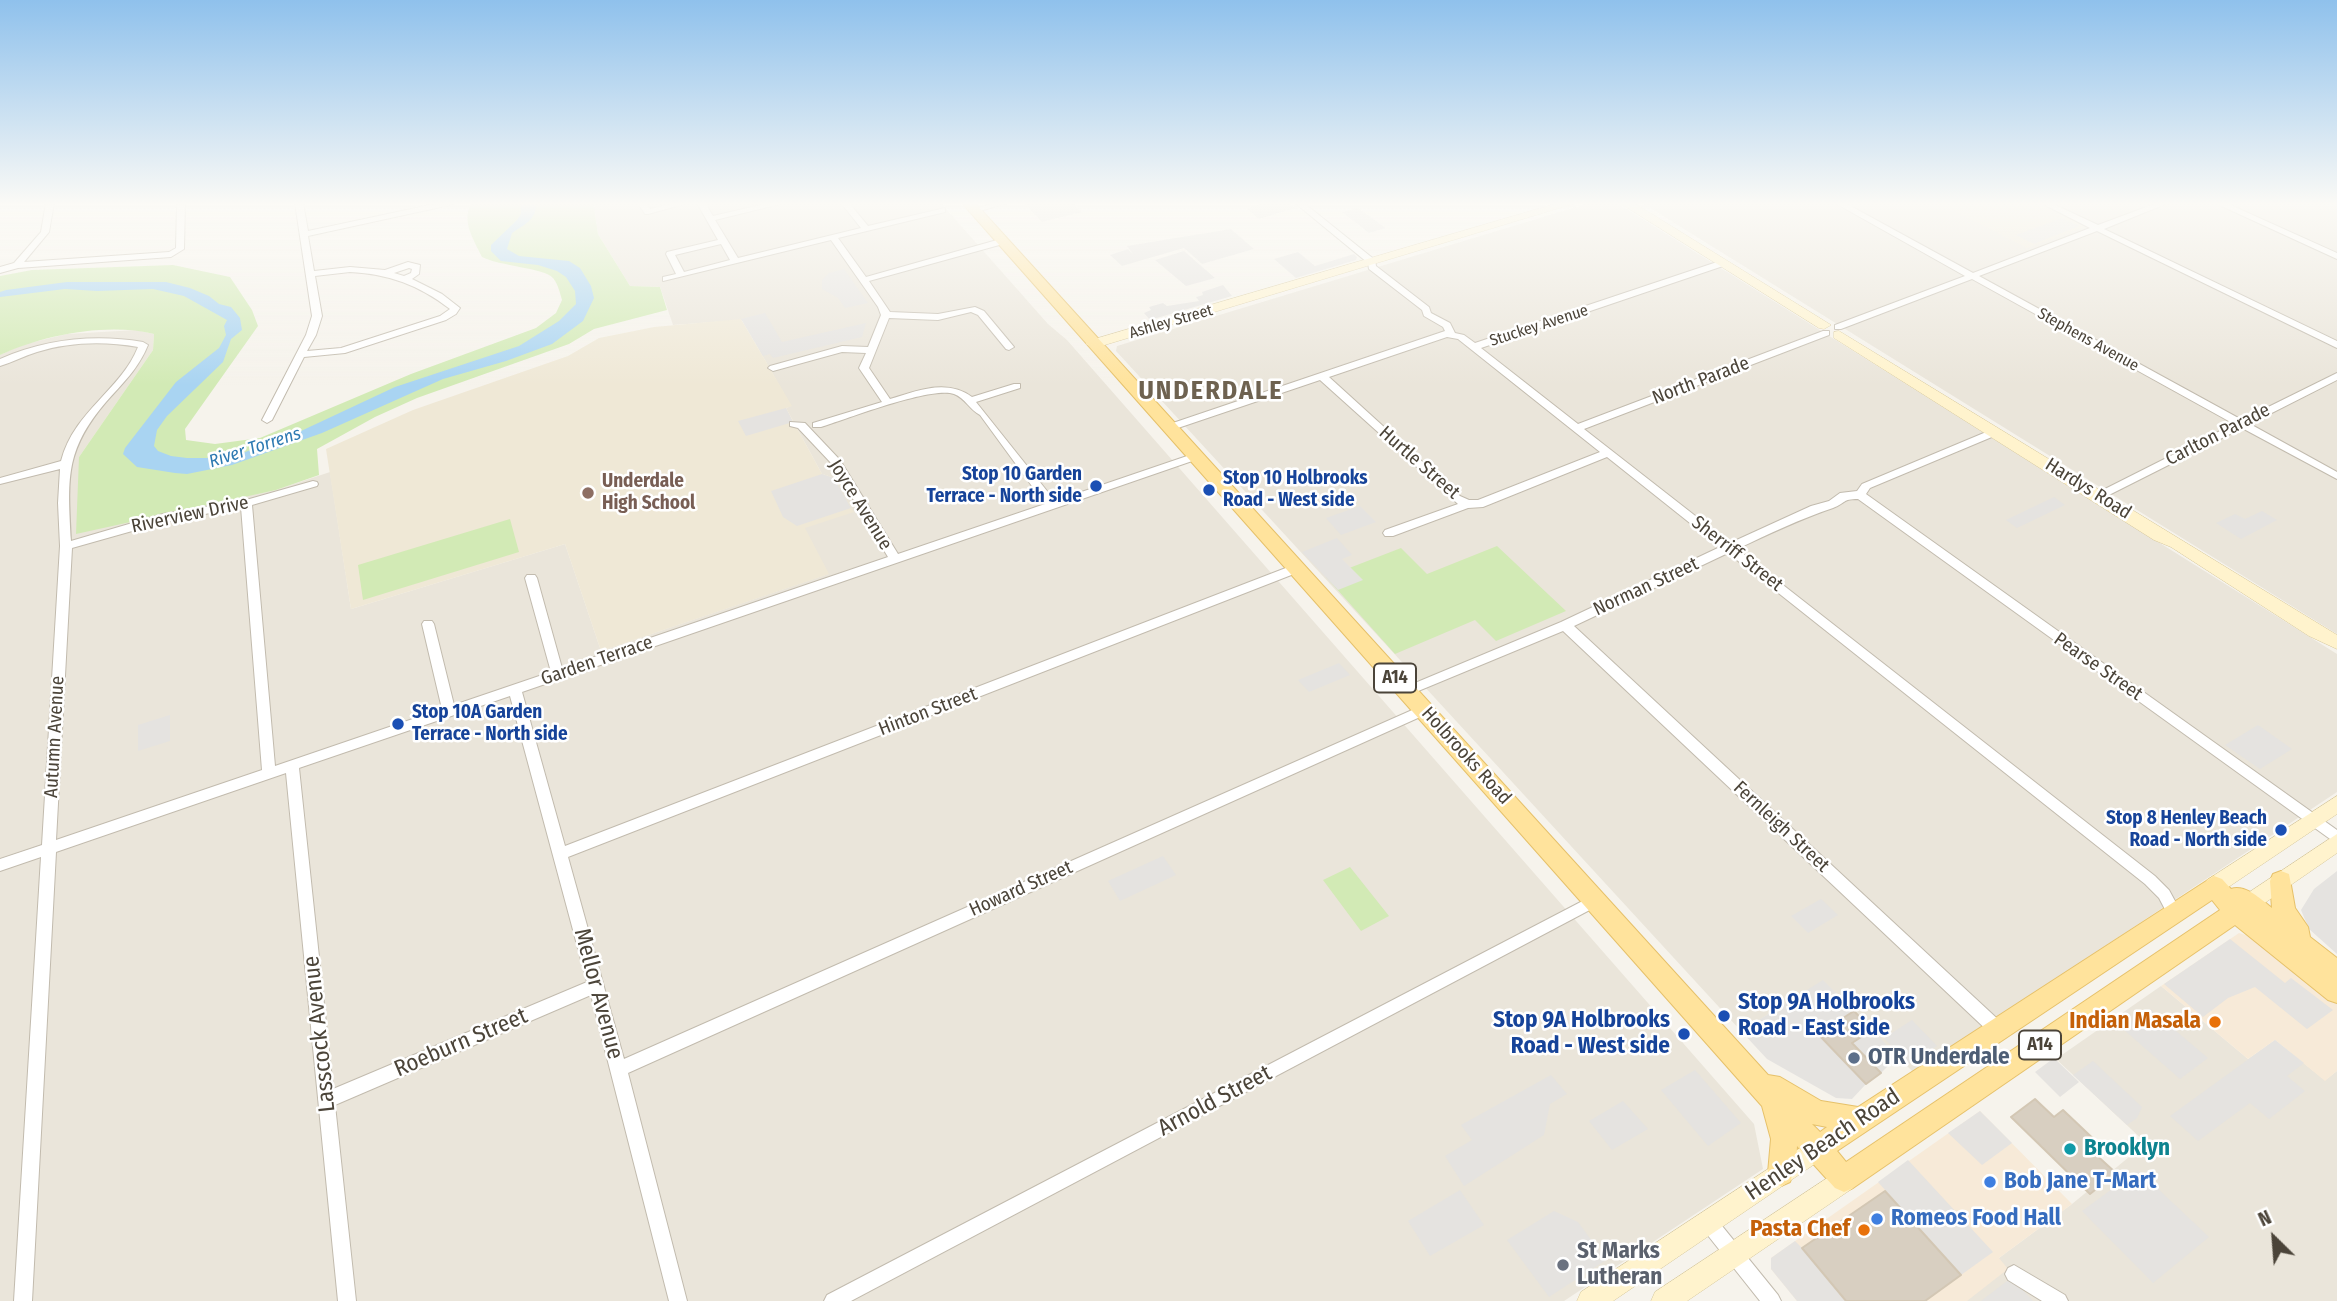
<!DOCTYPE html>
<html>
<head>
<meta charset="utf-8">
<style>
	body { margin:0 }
	#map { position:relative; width:2337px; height:1301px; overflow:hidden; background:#f6f3ec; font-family:"Fira Sans Condensed",sans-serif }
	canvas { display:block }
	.north { position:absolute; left:2239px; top:1203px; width:70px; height:70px; -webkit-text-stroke:5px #fff; paint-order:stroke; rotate:335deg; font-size:19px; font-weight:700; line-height:28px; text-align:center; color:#4b4439 }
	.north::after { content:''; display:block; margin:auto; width:24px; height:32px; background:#4b4439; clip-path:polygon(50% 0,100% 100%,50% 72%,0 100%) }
</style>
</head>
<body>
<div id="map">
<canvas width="2337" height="1301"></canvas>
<div class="north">N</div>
</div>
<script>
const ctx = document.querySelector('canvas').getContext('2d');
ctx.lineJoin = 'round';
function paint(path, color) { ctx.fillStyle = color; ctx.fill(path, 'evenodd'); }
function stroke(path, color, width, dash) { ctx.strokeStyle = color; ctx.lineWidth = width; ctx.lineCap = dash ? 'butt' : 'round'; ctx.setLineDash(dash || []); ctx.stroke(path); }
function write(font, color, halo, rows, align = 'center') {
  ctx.font = font + ' "Fira Sans Condensed",sans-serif'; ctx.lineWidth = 5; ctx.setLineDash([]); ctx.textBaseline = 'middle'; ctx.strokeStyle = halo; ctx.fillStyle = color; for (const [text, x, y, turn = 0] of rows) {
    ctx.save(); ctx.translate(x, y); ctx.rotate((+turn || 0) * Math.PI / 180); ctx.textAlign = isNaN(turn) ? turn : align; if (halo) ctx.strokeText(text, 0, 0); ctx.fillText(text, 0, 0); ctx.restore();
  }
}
paint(new Path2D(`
	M605 203H941L1048 324 1067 340 1754 1124 1763 1169 1564 1301H0V355L21 345 67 334 136 330 154 334 153 350 79 457 205 504 276 490 330 472 351 609 565 544 601 651 828 574 804 528 834 478 822 474 786 408 791 406 742 320 673 325 660 287 630 286 598 234 594 205Z
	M1589 203H1617L2337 654V792L1914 1073 1823 981 1741 1031 1116 351 1117 346Z
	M1642 203H2337V634Z
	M2161 986 2248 1059 2275 1040 2325 1080 2337 1071V1301H1951L1999 1258 2072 1204 2146 1143 2056 1059Z`), '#eae5da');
paint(new Path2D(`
	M2239 933 2249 936 2337 1004V1071L2325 1081 2275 1040 2248 1059 2161 986Z
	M1980 1111 2072 1204 1999 1258 2008 1269 1967 1301H1797L1771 1269V1258Z`), '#f7ead8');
paint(new Path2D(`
	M1939 203H2041L2088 226 2027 248Z
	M741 319 792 406 786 408 822 474 834 478 854 512 805 528 829 574 601 651 565 544 351 609 326 449 413 410 568 356 599 338 654 327Z`), '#efe8d6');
paint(new Path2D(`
	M472 203H605L594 206 598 234 630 286 660 287 667 310 594 329 569 344 417 398 375 417 317 449 319 475 276 490 76 534 79 457 153 350 154 334C108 322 42 335 0 355V276L32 270 173 265 230 277 252 310 258 326 185 429 186 440 215 444 260 438 411 374 536 328 556 313 562 300C560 293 558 284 553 278 544 268 499 266 482 257 474 241 460 219 472 203Z
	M510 519 519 552 363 600 358 565Z
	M1497 546 1566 611 1496 641 1475 620 1395 654 1326 577 1401 548 1427 574Z
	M1350 867 1389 916 1361 931 1323 880Z`), '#d2eab5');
paint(new Path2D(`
	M1024 203H1073L1082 212 1042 222Z
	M1266 203H1289L1295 208 1259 219 1246 208Z
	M1358 208 1386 228 1369 233 1342 212Z
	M2062 218 2079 226 2034 244 2016 235Z
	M1231 229 1254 249 1202 264 1184 248 1122 266 1110 255 1128 249 1133 254 1127 246Z
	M1184 251 1215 278 1186 286 1155 260Z
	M1298 252 1315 266 1354 254 1357 257 1356 260 1296 278 1274 259Z
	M844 269 868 303 845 308 838 298 822 289V280L829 273Z
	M1223 285 1232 296 1150 320 1144 313 1151 310 1149 307 1163 303 1167 306 1199 301 1196 297 1203 295 1202 292Z
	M765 313 782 342 866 323 862 337 773 358 770 354 763 356 741 319Z
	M786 408 793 422 746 436 738 421Z
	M822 474 834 478 851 508 797 526 783 517 771 491Z
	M2054 497 2065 505 2017 528 2006 520Z
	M1360 506 1376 522 1341 535 1326 518Z
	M2262 511 2277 520 2241 539 2216 523 2235 514 2245 519Z
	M1337 538 1352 555 1342 559 1363 580 1338 590 1302 552Z
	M1339 663 1350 675 1309 692 1298 680Z
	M170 715V741L138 751V725Z
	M2258 725 2292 749 2260 769 2225 745Z
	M1163 856 1176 875 1120 901 1108 881Z
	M2337 871V954L2309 929 2301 910 2314 889Z
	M1821 899 1838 915 1808 933 1791 916Z
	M2230 939 2285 983 2291 978 2333 1010 2307 1029 2255 987 2228 998 2203 1017 2164 984Z
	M1823 980 1854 1011 1818 1034 1866 1084 1852 1099 1836 1098 1767 1059 1741 1031Z
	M2150 1009 2208 1058 2180 1079 2122 1028Z
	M1912 1020 1937 1046 1909 1064 1884 1038Z
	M1872 1030 1898 1056 1881 1073 1852 1043Z
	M2275 1040 2304 1063 2287 1076 2305 1091 2269 1119 2250 1103 2198 1141 2170 1116Z
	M2054 1058 2079 1082 2060 1097 2035 1072Z
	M2093 1061 2142 1107 2137 1118 2127 1125 2073 1075Z
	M1695 1070 1741 1123 1708 1146 1661 1090Z
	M1551 1075 1567 1094 1550 1104 1544 1135 1464 1186 1445 1156 1472 1140 1461 1125Z
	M1623 1101 1648 1129 1612 1150 1589 1121Z
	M1980 1111 2012 1143 1982 1165 1948 1133Z
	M1908 1160 1993 1252 1961 1275 1878 1182Z
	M2138 1170 2209 1237 2153 1283 2082 1211Z
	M1460 1190 1484 1225 1430 1256 1408 1221Z
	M1554 1211 1578 1222 1606 1260 1549 1297 1507 1240Z
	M1795 1241 1802 1248 1846 1301H1797L1771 1269V1258Z
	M2011 1278 2033 1301H1981Z`), '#e5e3e0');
paint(new Path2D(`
	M521 203H537C535 221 525 224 512 233L507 249 519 256 569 261 580 268 591 286 594 298 583 321 552 344 506 361 443 379 322 433 232 465 187 474 175 473 137 467 123 454 125 448 176 382 219 348 226 335 224 326 227 320 184 296 153 289 97 291 65 289 0 297V292L6 290 67 282H166L190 288 209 296 219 304 231 307 240 318 242 330 231 339 223 362 167 416 157 430 154 446 158 451 171 456 187 458H224L240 454 301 431 395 387 519 346 559 321 576 304 575 291 566 277 557 271 538 265 501 261 491 251V245L517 220 521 214Z`), '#a9d4f2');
const building = new Path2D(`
	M1854 1011 1872 1030 1852 1043 1881 1073 1866 1084 1818 1034Z
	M2035 1099 2054 1117 2063 1110 2101 1146 2093 1152 2116 1173 2090 1194 2011 1117Z
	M1885 1191 1961 1275 1925 1301H1846L1802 1248Z`);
paint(building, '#d8cfc1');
stroke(building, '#d3c7b4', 2);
const street = new Path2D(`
	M46 203H54L49 232 24 262 169 252 176 248 177 203H185L184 249 171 257 18 268 0 273V267L14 263 41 232Z
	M295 203H303L308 231 439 203H454L450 205 308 236 314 271 350 267 385 270 408 262 420 265 419 274 412 279 442 294 460 308 456 314 446 320 345 353 304 357 272 420 267 423 262 420 306 335 312 316ZM409 268 412 269 411 273 404 276 394 273ZM350 272C389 274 419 285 450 309L440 316 341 348 307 351 316 335 322 316 315 276Z
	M638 203H646L650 209 674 203H688L648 214H645Z
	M697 203H705L713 216 769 203H784L715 220 738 258 861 228 841 203H849L868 226 945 208V212L838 238 866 277 997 240H1003V244L869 281 890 312 938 314 975 307 984 311 1014 347 1009 350 1006 349 978 315 971 312 938 320 889 318 869 368 890 399C916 391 947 378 972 397L1014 384H1020V388L976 402 1055 501 1190 455 1194 454 1199 457 1198 459 522 692 565 846 1291 566H1299L1301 569 1299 572 568 857 624 1059 1419 707H1429L1430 710 1429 713 628 1073 687 1301H669L591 995 335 1105 356 1301H338L286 773 56 852 32 1301H14L41 857 0 871V859L42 845 60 546 58 503 60 469 0 484V478L61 461C74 411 121 390 138 347 104 341 69 342 37 352 24 356 13 362 0 366V359C46 339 94 334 143 342L148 345C139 368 122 384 106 402 64 451 68 480 71 541L163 514 246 500 313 481 317 482 318 484 317 486 252 505 275 766 442 709 422 624 424 621H432L434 624 454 705 551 672 525 578 527 575H535L537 578 562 668 888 557 832 464 798 428 790 426V422L805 423 840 460 898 554 1045 504 980 415C970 410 965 398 954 394 931 386 847 419 821 427H813V423L882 402 859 368 866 353 842 352 773 371 768 368 770 366 842 346 868 347 881 315 878 307 831 240 663 281V277L676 274 666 254 667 252 718 240ZM721 244 730 260 684 272 675 255ZM241 507 262 770 56 840 72 548 164 522ZM510 696 587 982 333 1089 299 768Z
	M994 203H1007L973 213 969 211Z
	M1295 203H1304L1375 260 1376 266 1429 307 1431 313 1450 323 1455 333 1464 335 1475 343 1720 261H1726V265L1481 348 1578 424 1823 331H1829V335L1584 429 1730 543 1811 506 1829 501 1840 493 1857 491 1862 484 1991 430H1999V434L1870 488 1866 494 2337 830V844L1858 499C1842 499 1846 503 1833 508 1800 519 1769 534 1737 549L2155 876 2169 890 2181 912 2179 917 2174 918 2169 917 2159 898 2145 884 1728 553 1574 626 2003 1024 2005 1029 2003 1034 1997 1036 1991 1034 1563 631 1411 694H1403L1401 691 1403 688 1561 622 1720 547 1607 457 1483 507 1468 508 1393 536H1385L1383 533 1385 530 1458 504 1320 380 1172 430H1164V426L1445 331 1443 327 1424 316 1422 310 1369 269 1368 263ZM1447 337 1458 339 1600 452 1478 500H1469L1460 496 1329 377Z
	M1835 203H1845L1973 273 2090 228 2041 203H2051L2098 225 2157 203H2168L2104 229 2337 341V348L2097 231 1979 276 2242 420 2337 373V380L2250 424 2337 472V479L2242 428 2103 498H2095L2094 496 2095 494 2234 424 1972 279 1841 329H1835V325L1965 276Z
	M2215 203H2226L2337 253V259Z
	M1596 894 1601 896 1603 900 1601 904 851 1301H824L827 1295Z
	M1708 1213 1714 1216 1778 1295 1781 1301H1760L1702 1228 1699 1222 1702 1216Z
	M2014 1265 2065 1295 2068 1301H2042L2008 1280 2005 1274 2008 1268Z`);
const secondary = new Path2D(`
	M1558 203H1576L1098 347 1093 348 1086 344 1088 341Z
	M1620 203H1634L1831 325 1824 329 1819 328Z
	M1839 331 2337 635V649L2309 636 2171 547 2154 540 1834 338V332Z
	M2337 796V814L2221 892 2214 895 2207 892 2204 886 2207 880Z
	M2337 834V853L2256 909 2249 912 2242 909 2239 903 2242 897Z
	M1817 1137 1825 1141 1829 1149 1825 1157 1613 1301H1577L1581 1292Z
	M1844 1167 1853 1170 1856 1179 1853 1188 1687 1301H1651L1655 1292Z`);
const primary = new Path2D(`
	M962 203H975L1768 1075 1780 1077 1821 1101 1858 1107 2214 876 2222 879 2231 889C2245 884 2261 899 2272 908L2270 881 2273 874 2281 871 2289 874 2295 908 2308 927 2310 937 2337 958V1003L2328 1000 2235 925 1853 1188 1844 1192 1835 1188 1797 1146 1796 1164 1790 1182 1781 1186 1772 1182 1768 1173 1771 1139 1762 1106ZM2212 900 2220 910 1846 1162 1837 1151ZM1812 1124 1827 1127 1820 1132Z`);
stroke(street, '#c2bbae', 2);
stroke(secondary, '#d6c79b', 1);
stroke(primary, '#e6c16a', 2);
paint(street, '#fff');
paint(secondary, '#fff3cd');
paint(primary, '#ffe39c');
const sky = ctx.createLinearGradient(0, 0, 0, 385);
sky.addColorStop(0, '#8fc1ec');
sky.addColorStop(0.53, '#fbfaf6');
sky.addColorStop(1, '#fbfaf600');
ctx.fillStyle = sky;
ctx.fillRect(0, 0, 2337, 385);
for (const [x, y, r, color] of [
	[1096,486,7,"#1a4fb4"],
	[1209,490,7,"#1a4fb4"],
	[588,493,7,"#8d6e63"],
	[398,724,7,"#1a4fb4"],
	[2281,830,7,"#1a4fb4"],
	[1724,1016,7,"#1a4fb4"],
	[2215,1022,7,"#e8710a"],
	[1684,1034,7,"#1a4fb4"],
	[1854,1058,7,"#5c6f8a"],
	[2070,1149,7,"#0f9aa8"],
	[1990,1182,7,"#3f7fe0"],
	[1877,1219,7,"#3f7fe0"],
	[1864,1230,7,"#e8710a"],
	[1563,1265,7,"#6b7280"]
]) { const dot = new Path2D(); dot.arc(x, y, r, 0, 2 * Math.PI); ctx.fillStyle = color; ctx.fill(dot); stroke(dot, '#fff', 2.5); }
write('16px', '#4b4439', '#fff', [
	["Ashley Street",1171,322,-16],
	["Stuckey Avenue",1539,326,-18],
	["Stephens Avenue",2088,340,29]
]);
write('italic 18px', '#2e7ab2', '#fff', [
	["River Torrens",255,448,-18]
]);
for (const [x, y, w] of [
	[1395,678,42],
	[2040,1045,42]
]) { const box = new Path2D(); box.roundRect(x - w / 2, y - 14.5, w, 29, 5); ctx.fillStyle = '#fff'; ctx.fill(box); stroke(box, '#4b4439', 2); }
write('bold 18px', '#4b4439', null, [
	["A14",1395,678],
	["A14",2040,1045]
]);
write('19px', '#4b4439', '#fff', [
	["North Parade",1701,381,-21],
	["Carlton Parade",2218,435,-27],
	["Hurtle Street",1419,463,41],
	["Hardys Road",2088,489,32],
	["Joyce Avenue",860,505,58],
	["Riverview Drive",190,515,-12],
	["Sherriff Street",1737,554,38],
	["Norman Street",1646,587,-25],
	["Garden Terrace",597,661,-19],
	["Pearse Street",2098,667,35],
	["Hinton Street",928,712,-21],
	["Autumn Avenue",55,737,-87],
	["Holbrooks Road",1466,756,48],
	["Fernleigh Street",1781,827,43],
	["Howard Street",1021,889,-24]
]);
write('bold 19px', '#164399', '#fff', [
	["Stop 10 Garden",1082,475],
	["Terrace - North side",1082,497],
	["Stop 10 Holbrooks",1223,479,"left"],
	["Road - West side",1223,501,"left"],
	["Stop 10A Garden",412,713,"left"],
	["Terrace - North side",412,735,"left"],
	["Stop 8 Henley Beach",2267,819],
	["Road - North side",2267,841]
], 'right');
write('bold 19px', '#785e54', '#fff', [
	["Underdale",602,482],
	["High School",602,504]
], 'left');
write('23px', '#4b4439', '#fff', [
	["Mellor Avenue",598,994,75],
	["Lasscock Avenue",320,1034,-96],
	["Roeburn Street",461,1043,-23],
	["Arnold Street",1215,1101,-28],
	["Henley Beach Road",1823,1145,-34]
]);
write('bold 23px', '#164399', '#fff', [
	["Stop 9A Holbrooks",1738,1003],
	["Road - East side",1738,1029],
	["Stop 9A Holbrooks",1670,1021,"right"],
	["Road - West side",1670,1047,"right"]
], 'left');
write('bold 23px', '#c56008', '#fff', [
	["Indian Masala",2201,1022],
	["Pasta Chef",1850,1230]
], 'right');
write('bold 23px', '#4e5e75', '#fff', [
	["OTR Underdale",1868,1058]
], 'left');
write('bold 23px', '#0d838f', '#fff', [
	["Brooklyn",2084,1149]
], 'left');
write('bold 23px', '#366cbe', '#fff', [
	["Bob Jane T-Mart",2004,1182],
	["Romeos Food Hall",1891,1219]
], 'left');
write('bold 23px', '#5b616d', '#fff', [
	["St Marks",1577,1252],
	["Lutheran",1577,1278]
], 'left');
ctx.letterSpacing = '2px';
write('bold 26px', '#6e6250', '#fff', [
	["UNDERDALE",1211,392]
]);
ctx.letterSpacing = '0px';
</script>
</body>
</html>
